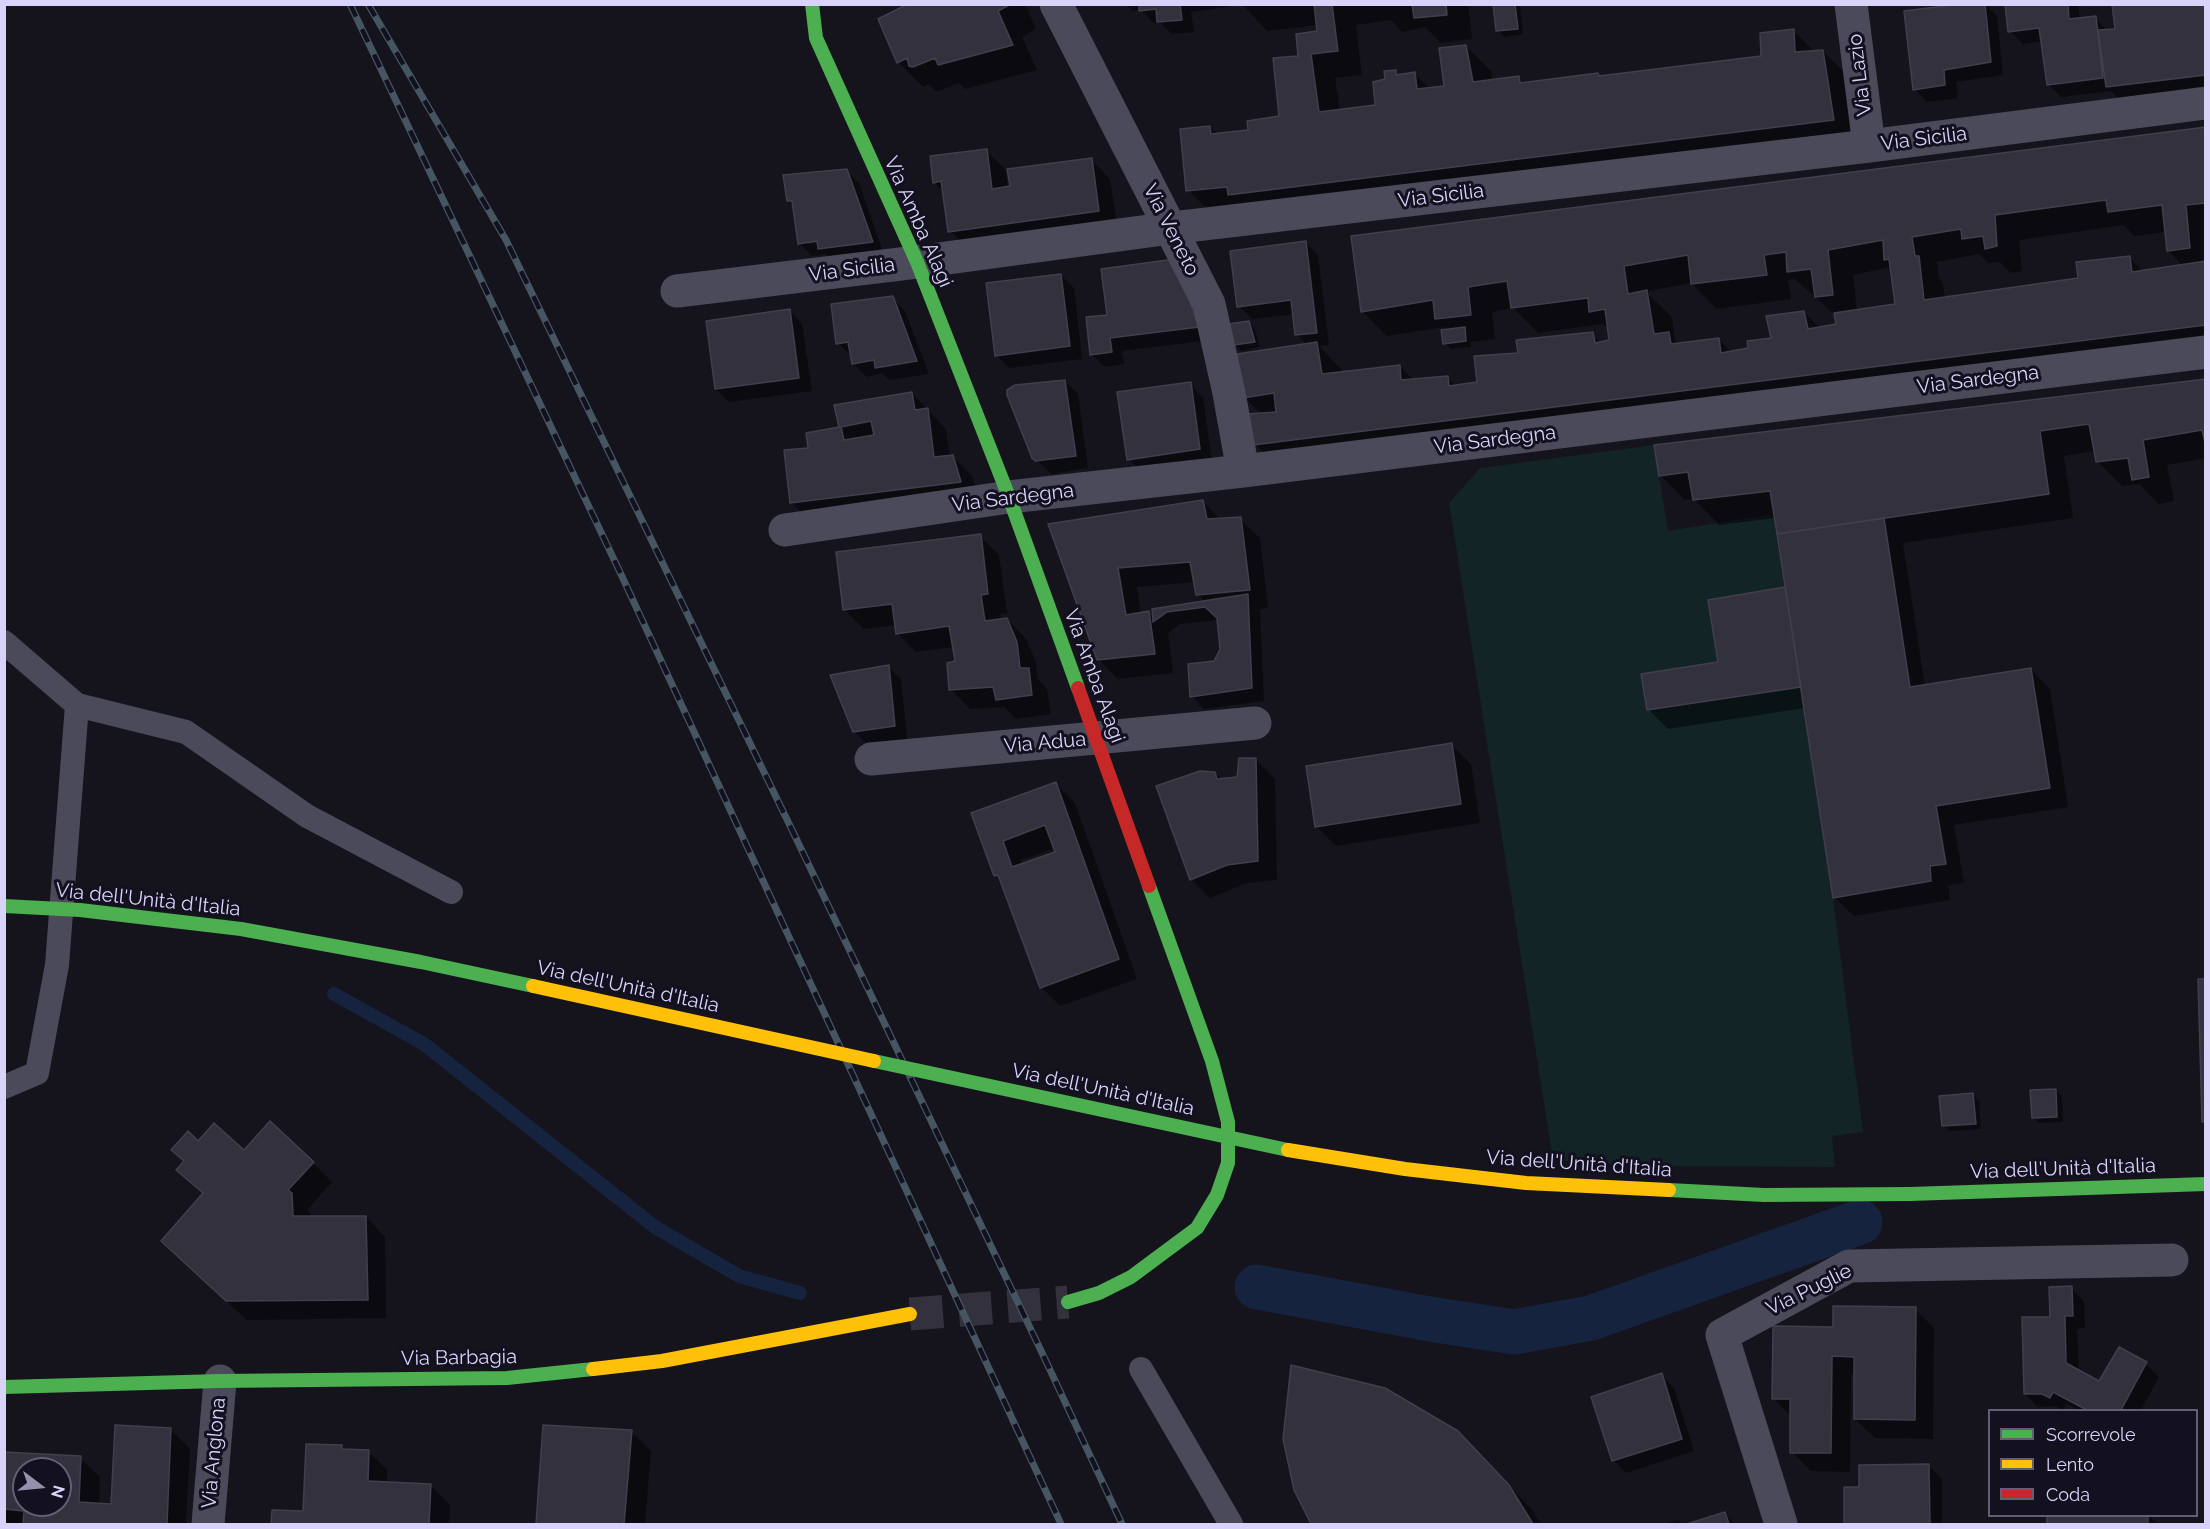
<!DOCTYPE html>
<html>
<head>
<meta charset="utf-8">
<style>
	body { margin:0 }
	#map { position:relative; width:2210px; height:1529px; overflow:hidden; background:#15141c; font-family:Raleway,sans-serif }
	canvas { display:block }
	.frame { position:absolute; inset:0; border:6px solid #dad3f9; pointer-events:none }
	.legend { position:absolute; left:1988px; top:1409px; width:210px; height:108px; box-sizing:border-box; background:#13101f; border:2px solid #635e76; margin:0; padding:8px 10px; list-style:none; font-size:18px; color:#dad3f9 }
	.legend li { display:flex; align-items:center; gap:12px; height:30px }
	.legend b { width:30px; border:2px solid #635e76 }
	.north { position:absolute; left:12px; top:1457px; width:60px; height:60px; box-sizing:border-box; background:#13101f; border:2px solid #635e76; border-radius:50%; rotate:106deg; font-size:16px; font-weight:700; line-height:24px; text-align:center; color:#dad3f9 }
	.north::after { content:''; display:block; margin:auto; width:21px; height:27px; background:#9590ac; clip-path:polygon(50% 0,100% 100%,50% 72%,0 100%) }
</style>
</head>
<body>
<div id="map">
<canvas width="2210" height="1529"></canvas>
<div class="frame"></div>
<ul class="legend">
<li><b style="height:8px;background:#4caf50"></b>Scorrevole</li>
<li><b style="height:8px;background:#ffc107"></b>Lento</li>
<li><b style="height:8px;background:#c62828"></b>Coda</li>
</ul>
<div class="north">N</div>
</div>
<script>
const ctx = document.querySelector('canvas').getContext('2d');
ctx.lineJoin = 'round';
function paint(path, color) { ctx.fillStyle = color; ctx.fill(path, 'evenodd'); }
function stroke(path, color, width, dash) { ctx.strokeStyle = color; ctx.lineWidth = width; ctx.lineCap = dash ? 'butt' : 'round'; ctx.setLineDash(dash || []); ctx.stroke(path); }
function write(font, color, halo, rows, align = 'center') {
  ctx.font = font + ' Raleway,sans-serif'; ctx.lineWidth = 6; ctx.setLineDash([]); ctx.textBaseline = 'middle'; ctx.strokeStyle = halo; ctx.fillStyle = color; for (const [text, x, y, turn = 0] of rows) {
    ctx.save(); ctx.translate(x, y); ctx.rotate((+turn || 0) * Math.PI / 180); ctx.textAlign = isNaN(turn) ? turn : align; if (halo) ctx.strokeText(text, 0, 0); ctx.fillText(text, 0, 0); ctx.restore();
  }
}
paint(new Path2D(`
	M1654 445 1668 531 1773 514 1833 898 1863 1132 1832 1136 1835 1167 1642 1166 1553 1160 1449 503 1480 468Z`), '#132426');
paint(new Path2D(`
	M910 4H1025L1036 29 1022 37 1037 70 965 89 959 83 939 91H935L929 84 923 87 898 62Z
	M1126 4H1227V7L1191 12 1194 32 1172 34 1160 22 1153 23 1141 10 1132 11Z
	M1242 4H1468L1472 39 1441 43 1425 27 1402 32 1391 20 1356 25 1362 75 1335 78 1340 111 1377 106 1387 81 1395 72 1399 76 1415 74 1430 89 1446 87 1466 46 1491 71 1492 81 1518 78 1524 84 1600 78 1763 57 1794 31 1815 52 1823 51 1848 76 1858 145 1213 215 1188 190 1210 127 1218 135 1250 131 1281 117 1300 57 1319 32 1318 25 1267 31Z
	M1494 4 1520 6 1523 34 1504 37 1498 30Z
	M1985 4 1997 16 2003 75 1956 82 1958 98 1927 102 1914 89Z
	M2007 4H2078L2080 20 2095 18 2108 31 2117 30 2206 4V103L2132 112 2111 91 2061 97 2048 84 2043 41 2023 44 2010 31Z
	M2206 128V352L1280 469 1255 444 1261 414 1244 397 1307 345 1297 334 1294 314 1252 319 1239 306 1305 242 1318 255 1329 345 1319 346 1341 369 1342 373 1399 366 1414 380 1447 377 1457 387 1479 384 1519 355 1592 334 1601 343 1611 341 1609 330 1603 324 1538 333 1513 308 1492 312 1495 339 1471 342V347L1451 349 1444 343 1449 331 1445 327 1387 336 1362 311 1353 237ZM2124 225 2134 236 2166 232 2168 250 2183 266 2143 272 2129 257 2079 279 1945 299 1943 283 1939 278 1937 262 1979 254 1988 263 2000 262 2011 273 2022 271 2019 240ZM1891 267 1896 306 1857 311 1853 275ZM1795 279 1836 316 1837 325 1820 328 1804 312 1773 339 1750 349 1732 353 1719 339 1679 345 1675 340 1672 317 1649 295V291L1691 283 1717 309 1791 299 1788 280Z
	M986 151 1006 170 1008 188 1091 159 1110 179 1118 230 969 250 950 231 944 192 934 182Z
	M846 170 859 183 884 255 833 261 826 254 812 256 799 243 794 207 788 201ZM824 239 825 242 808 244V241Z
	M1174 261 1211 340 1122 351 1124 364 1105 367 1092 354 1109 316Z
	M1061 275 1074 288 1082 359 1009 368 996 355Z
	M892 298 905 311 929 374 889 380 882 373 867 377 854 364 852 356 837 343Z
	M790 311 802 324 812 391 729 402 716 389Z
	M1249 323 1255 329 1260 347 1241 351 1235 344Z
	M1065 381 1078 394 1088 468 1052 474 1033 457Z
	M2206 381V458L2167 465 2174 501 2159 504 2139 484 2122 486 2097 461 2095 451 2064 456 2073 518 1903 543 1925 686 2031 670 2050 689 2068 807 1954 825 1964 883 1948 885 1950 900 1854 916 1834 897 1805 708 1668 729 1649 710 1719 663 1710 601 1787 589 1776 518 1719 525 1694 499 1685 500 1660 475Z
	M1190 384 1203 397 1212 462 1141 472 1129 459Z
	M912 393 946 429 950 457H953L972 476 980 501 810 521 791 502 809 449 808 434 842 428 840 426Z
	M1203 502 1221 520 1240 519 1260 538 1268 608 1260 609 1264 701 1204 709 1192 696 1222 649 1219 620 1180 624 1168 633 1173 673 1118 679 1098 659 1050 525ZM1195 582 1198 594 1205 602 1154 610 1155 618 1149 613 1141 614 1137 587Z
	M980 536 999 555 1007 613 1000 614 1001 620 1007 619 1026 639 1036 662 1037 678 1047 689 1051 714 1016 719 1004 707 970 709 951 690 956 662 954 647 916 652 897 633 896 625 864 629 844 609Z
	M888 667 901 679 907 739 867 744 854 731Z
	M1451 744 1471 764 1480 823 1336 846 1317 827Z
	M1255 759 1275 779 1277 880 1247 883 1210 898 1191 879 1215 773 1222 780 1238 779Z
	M1056 784 1075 803 1137 979 1060 1006 1041 987 1003 882 996 875 973 813ZM1055 848 1057 853 1023 865 1021 860Z
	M2056 1090 2062 1097 2063 1122 2039 1123 2033 1117Z
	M1973 1095 1979 1101 1981 1129 1949 1131 1943 1125Z
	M198 1143 313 1163 332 1182 307 1210 311 1214V1217H366L385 1237 386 1318 247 1320 182 1261 163 1241 204 1195 178 1170Z
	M2071 1288 2084 1301 2085 1328 2077 1329 2079 1371 2100 1383 2146 1364 2159 1377 2141 1410H2079L2066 1404 2063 1410 2056 1406 2038 1407 2025 1394 2051 1318Z
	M1915 1309 1934 1328 1933 1439 1875 1438 1855 1419V1375H1851L1850 1472 1811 1471 1792 1452V1417L1773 1398 1834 1328Z
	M1661 1375 1674 1388 1694 1451 1626 1473 1613 1460Z
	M545 1426 632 1432 651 1451 645 1524H537Z
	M170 1429 190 1449 186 1524H8L4 1521V1454L80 1458 100 1477 99 1505H113ZM24 1469H60V1505H24Z
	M342 1447 346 1451H368L387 1470V1484L430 1485 450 1505 449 1524H273V1512H305Z
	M1483 1458 1533 1511 1541 1524H1312L1296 1490Z
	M1929 1466 1942 1479V1524H1846V1489L1860 1488Z
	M1725 1514 1735 1524H1692Z
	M2048 1516H2149L2158 1524H2048Z
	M1678 1520 1683 1524H1663Z`), '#0007');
stroke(new Path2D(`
	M334 994 424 1044 655 1227 739 1276 800 1293`), '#16233f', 14);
stroke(new Path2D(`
	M1257 1287 1430 1319 1514 1332 1591 1318 1860 1222`), '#16233f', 45);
const building = new Path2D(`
	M908 4H1011L998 11 1013 45 938 65 935 58 913 67 909 66 907 58 897 63 878 19Z
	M1139 4H1180L1182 20 1157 22 1156 9 1139 11Z
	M1314 4H1332L1338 51 1311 54 1319 112 1375 105 1373 82 1385 79 1384 71 1396 70V75L1415 72 1417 89 1444 86 1439 48 1466 45 1473 82 1519 76 1520 83 1598 73 1599 76 1761 56 1760 33 1794 29 1795 52 1823 50 1834 120 1228 195 1227 187 1186 191 1180 129 1210 126 1211 134 1248 130 1247 121 1279 116 1273 58 1298 56 1296 34 1317 31Z
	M1412 4H1446L1447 15 1414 18Z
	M1493 4H1515L1518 29 1496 31Z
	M1960 4H1985L1991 62 1944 70 1945 85 1913 90 1904 11Z
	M2005 4H2068L2069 19 2096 16 2103 78 2047 85 2039 28 2008 32Z
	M2112 4H2206V75L2106 87 2098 30 2115 29Z
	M2206 127V203L2186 205 2190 248 2167 251 2162 205 2108 212 2106 200 1995 215 1997 246 1985 249 1983 236 1962 239 1961 229 1912 237 1915 256H1919L1924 300 2078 278 2076 262 2130 256 2132 272 2206 261V325L1253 445 1247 414 1276 412 1274 393 1243 398 1237 354 1317 342 1322 374 1400 365 1401 380 1448 376 1449 386 1477 382 1474 356 1518 353 1516 340 1593 332 1595 343 1609 340 1605 309 1589 312 1588 298 1511 308 1507 281 1468 287 1471 315 1435 319 1433 300 1361 312 1351 236ZM1883 240 1884 260 1889 259 1895 304 1834 313 1836 324 1808 329 1804 311 1766 316 1771 338 1747 341 1748 348 1721 353 1719 338 1671 344 1669 332 1654 334 1647 290 1628 294 1624 266 1688 255 1691 284 1767 275 1764 255 1786 252 1787 272 1811 269 1815 297 1833 295 1828 250Z
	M987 149 992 189 1010 186 1007 169 1092 158 1099 211 948 232 941 181 933 183 930 156Z
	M847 169 873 242 818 249 817 241 798 244 792 201H787L783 175Z
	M1306 241 1317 333 1295 335 1291 300 1237 307 1230 251Z
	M1175 259 1199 327 1110 338 1112 352 1090 355 1086 317 1107 315 1101 269Z
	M1061 274 1070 346 995 356 986 283Z
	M893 296 917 361 875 368 874 360 852 364 848 342 836 344 831 304Z
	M790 309 799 378 715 389 706 321Z
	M1249 321 1255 342 1234 345 1228 324Z
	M1465 327 1466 341 1443 344 1441 330Z
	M2206 379V447L2202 430 2143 440 2149 477 2132 480 2128 458 2096 462 2089 424 2040 431 2049 494 1777 534 1770 491 1693 500 1688 472 1659 476 1654 445Z
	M1065 380 1076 456 1035 461 1032 458 1007 395V390L1015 385Z
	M1191 382 1200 449 1127 460 1117 392Z
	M912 392 915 410 928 408 934 457 953 455 961 482 790 503 784 450 808 448 806 433 839 427 834 405ZM871 421 874 435 844 440 841 427Z
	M1203 500 1207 519 1241 517 1250 590 1196 595 1190 562 1118 568 1126 615 1149 611 1155 654 1097 660 1048 524Z
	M1884 518 1910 687 2031 668 2050 788 1936 806 1946 864 1930 866 1931 881 1833 898 1777 534Z
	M981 534 988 594 981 595 985 621 1007 618 1017 642 1020 668H1029L1032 695 996 700 993 687 949 690 947 663 955 661 949 626 896 634 892 604 843 610 836 552Z
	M1785 587 1801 687 1647 710 1641 674 1718 662 1708 600Z
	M1248 594 1252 688 1190 697 1188 664 1214 661 1220 649 1217 618 1205 607 1167 612 1153 622 1152 609Z
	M889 665 895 726 853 732 830 675Z
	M1452 743 1461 804 1315 827 1306 766Z
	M1239 758H1256L1258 861 1227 865 1190 880 1156 786 1200 771 1215 772 1217 779 1237 777Z
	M1056 782 1119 959 1040 988 998 875 994 876 971 813ZM1045 825 1055 852 1012 867 1003 841Z
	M2198 979H2206V1122H2202Z
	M2056 1089 2057 1117 2032 1118 2030 1090Z
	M1973 1093 1976 1124 1942 1126 1939 1096Z
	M270 1121 314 1162 288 1190 292 1193 293 1216H366L368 1300 226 1301 161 1241 203 1193 176 1170 184 1161 171 1150 188 1131 198 1141 214 1123 244 1150Z
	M2072 1286 2073 1316H2065L2066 1363 2099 1381 2119 1347 2147 1362 2121 1410H2087L2053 1392 2050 1398 2042 1394H2024L2022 1317H2050L2049 1287Z
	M1833 1306 1916 1307 1915 1420 1854 1419V1357L1832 1356 1831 1453H1790V1399H1772L1773 1326 1833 1327Z
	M1291 1365 1385 1388 1458 1431 1509 1485 1533 1524H1311L1294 1490 1283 1439Z
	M1662 1373 1682 1439 1612 1461 1591 1397Z
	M115 1425 171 1428 167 1524H23L24 1511 4 1509V1452L81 1456 79 1502 111 1504ZM24 1469H60V1505H24Z
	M543 1425 632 1430 624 1524H536Z
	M306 1444 342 1445V1449L369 1450 368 1481 431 1484 429 1524H271L272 1510 303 1511Z
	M1929 1464 1930 1524H1844V1487H1859V1465Z
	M1725 1512 1729 1524H1687Z
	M2047 1516H2148V1524H2047Z`);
paint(building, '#34313e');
stroke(building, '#423e4e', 1.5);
stroke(new Path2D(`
	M910 1314 1068 1302`), '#33313d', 33, [33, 16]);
stroke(new Path2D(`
	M4 642 77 705 57 965 37 1073 4 1087
	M77 705 186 732 307 816 451 892
	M1141 1369 1231 1524`), '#4b4a5a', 24);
stroke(new Path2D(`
	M1056 4 1209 304 1229 393 1243 471
	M1851 4 1869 146
	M677 291 917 262 1171 228 1869 146 2206 103
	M785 530 1009 497 1243 471 2206 352
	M871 759 1255 723
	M208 1524 220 1381
	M1781 1524 1722 1335 1849 1266 2172 1260`), '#4b4a5a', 33);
stroke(new Path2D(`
	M812 4 816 38 917 262 1009 497 1078 688
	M1910 1194 2206 1184
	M1068 1302 1099 1293 1131 1277 1197 1228 1217 1195 1228 1163V1122L1212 1061 1149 886
	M4 1387 220 1381 507 1378 593 1369`), '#4caf50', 14);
stroke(new Path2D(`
	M593 1369 662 1361 910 1314`), '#ffc107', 14);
stroke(new Path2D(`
	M1078 688 1149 886`), '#c62828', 14);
const rail = new Path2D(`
	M350 4 619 570 1061 1524
	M368 4 506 240 794 834 1044 1357 1122 1524`);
stroke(rail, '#455562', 7);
stroke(rail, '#13101f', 4.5, [14]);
stroke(new Path2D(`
	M4 906 80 910 241 929 421 962 533 986
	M874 1061 1288 1150
	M1669 1190 1764 1195 1910 1194`), '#4caf50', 14);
stroke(new Path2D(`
	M533 986 874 1061
	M1288 1150 1405 1169 1526 1183 1669 1190`), '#ffc107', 14);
write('20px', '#dad3f9', '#13101f', [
	["Via Lazio",1860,75,-97],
	["Via Sicilia",1924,139,-7],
	["Via Sicilia",1441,196,-7],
	["Via Amba Alagi",918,222,66],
	["Via Veneto",1171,230,63],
	["Via Sicilia",852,270,-7],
	["Via Sardegna",1978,380,-7],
	["Via Sardegna",1495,440,-7],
	["Via Sardegna",1013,498,-7],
	["Via Amba Alagi",1094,676,70],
	["Via Adua",1045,743,-5],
	["Via dell'Unità d'Italia",148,900,6],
	["Via dell'Unità d'Italia",628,987,12],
	["Via dell'Unità d'Italia",1103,1090,12],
	["Via dell'Unità d'Italia",1579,1164,4],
	["Via dell'Unità d'Italia",2063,1169,-2],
	["Via Puglie",1809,1290,-26],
	["Via Barbagia",459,1358,-1],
	["Via Anglona",214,1453,-85]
]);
</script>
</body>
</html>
